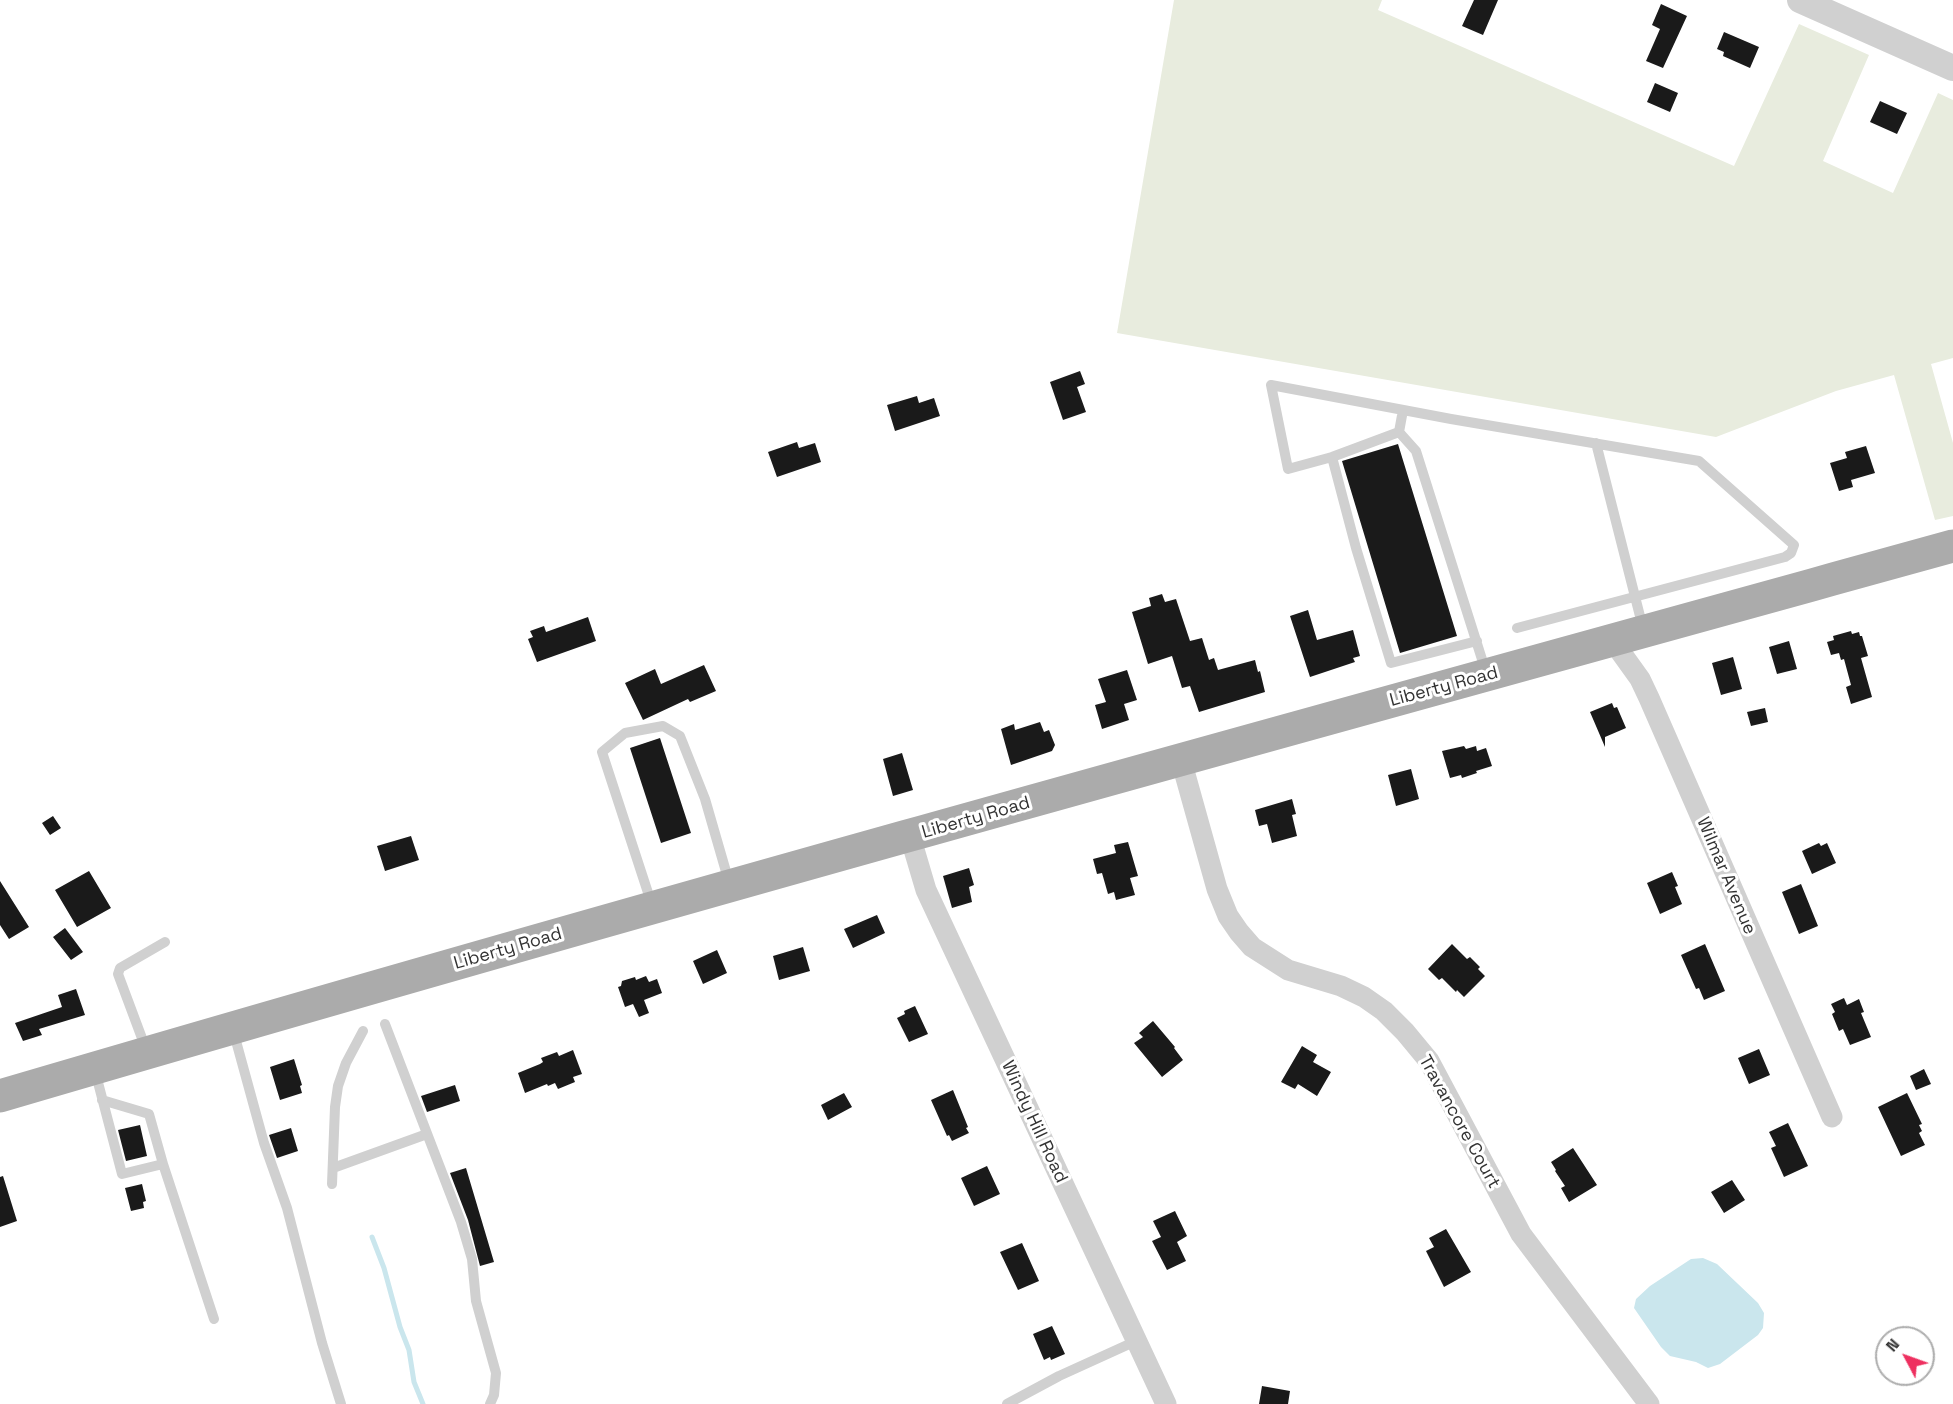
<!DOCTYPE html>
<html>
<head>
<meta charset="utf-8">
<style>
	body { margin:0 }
	#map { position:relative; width:1953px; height:1404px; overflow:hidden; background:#fff; font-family:"Space Grotesk",sans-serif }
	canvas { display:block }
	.north { position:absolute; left:1875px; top:1326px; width:60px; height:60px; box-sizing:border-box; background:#fff; border:2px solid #adadad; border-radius:50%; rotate:311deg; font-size:16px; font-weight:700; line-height:24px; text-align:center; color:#333 }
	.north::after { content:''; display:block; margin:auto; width:21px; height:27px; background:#ee3060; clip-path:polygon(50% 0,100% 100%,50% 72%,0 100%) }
</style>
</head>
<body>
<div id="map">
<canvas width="1953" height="1404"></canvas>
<div class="north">N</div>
</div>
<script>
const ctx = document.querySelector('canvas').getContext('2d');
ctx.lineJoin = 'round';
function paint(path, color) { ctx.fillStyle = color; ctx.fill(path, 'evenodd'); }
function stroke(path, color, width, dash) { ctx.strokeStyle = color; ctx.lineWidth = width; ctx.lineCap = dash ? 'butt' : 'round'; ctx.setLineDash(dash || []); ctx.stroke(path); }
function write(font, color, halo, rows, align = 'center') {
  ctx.font = font + ' "Space Grotesk",sans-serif'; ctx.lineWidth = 6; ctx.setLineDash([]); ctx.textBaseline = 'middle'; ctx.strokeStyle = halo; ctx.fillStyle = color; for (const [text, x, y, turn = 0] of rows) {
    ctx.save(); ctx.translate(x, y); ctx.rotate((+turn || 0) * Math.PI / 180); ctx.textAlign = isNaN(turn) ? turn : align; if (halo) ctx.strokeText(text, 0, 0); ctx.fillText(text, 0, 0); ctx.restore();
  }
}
paint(new Path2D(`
	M1174 0H1382L1378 10 1734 166 1799 24 1869 55 1823 161 1893 193 1938 93 1953 100V358L1931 364 1953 443V516L1935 520 1894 375 1836 391 1716 437 1117 333Z`), '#e8ecde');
paint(new Path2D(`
	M1703 1258 1717 1264 1758 1303 1764 1313 1763 1328 1758 1335 1720 1364 1708 1368 1696 1362 1670 1356 1661 1347 1634 1308 1636 1299 1650 1286 1691 1259Z`), '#cae6ed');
stroke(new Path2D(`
	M372 1237 384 1268 400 1327 409 1350 414 1382 423 1404`), '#cae6ed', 5);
paint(new Path2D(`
	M1474 0H1498L1483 35 1462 26Z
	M1661 4 1687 16 1663 68 1646 61 1660 29 1652 25Z
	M1724 32 1759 47 1750 68 1723 56 1724 52 1717 49Z
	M1655 83 1678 93 1670 112 1647 102Z
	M1880 101 1907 113 1897 134 1870 122Z
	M1080 371 1085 384 1077 387 1086 412 1063 420 1050 382Z
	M917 396 919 403 934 398 940 416 895 431 887 405Z
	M797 442 799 448 815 443 821 462 777 477 768 452Z
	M1398 444 1457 636 1400 653 1342 461Z
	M1866 446 1875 473 1851 480 1853 487 1839 491 1830 463 1847 458 1845 452Z
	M1162 594 1165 602 1176 599 1190 641 1202 638 1209 660 1214 658 1218 670 1255 660 1258 672 1260 671 1265 692 1199 712 1190 686 1182 688 1172 656 1148 664 1132 612 1151 606 1149 598Z
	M1308 610 1317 640 1353 630 1360 656 1353 658 1355 662 1310 677 1290 616Z
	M588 617 596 641 537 662 528 639 533 637 530 631 544 626 546 632Z
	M1851 631 1852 634 1859 632 1860 636H1862L1868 656 1861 658 1872 697 1851 704 1846 687 1851 685 1844 659 1841 660 1839 653 1831 655 1827 642 1834 640 1833 636Z
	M1789 641 1797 669 1777 674 1769 647Z
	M1733 657 1742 689 1721 695 1712 663Z
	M704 665 716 691 690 702 688 699 643 720 625 683 655 669 661 684Z
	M1127 670 1137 700 1124 704 1129 720 1102 729 1095 705 1106 702 1098 679Z
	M1612 703 1614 708 1617 707 1626 728 1605 737V747L1590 712Z
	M1765 708 1768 722 1751 726 1747 712Z
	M1040 722 1044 732 1049 730 1055 745 1052 751 1011 765 1001 729 1014 724 1015 730Z
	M660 738 691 833 661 843 630 748Z
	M1464 746 1466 749 1476 746 1477 751 1486 748 1492 766 1476 771 1477 773 1462 778 1461 775 1450 778 1442 751Z
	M902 753 913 790 893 796 883 759Z
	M1411 769 1419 799 1396 806 1388 775Z
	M1292 799 1296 814 1292 815 1297 836 1272 843 1267 824 1259 826 1255 810Z
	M53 816 61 828 50 835 42 823Z
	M411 836 419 860 385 871 377 846Z
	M1128 842 1138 876 1130 878 1135 895 1116 900 1114 892 1108 894 1102 873 1097 874 1093 859 1116 853 1114 845Z
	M1819 843 1821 846 1827 843 1836 863 1812 874 1802 851Z
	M969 868 974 885 969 887 972 902 952 908 943 876Z
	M89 871 111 908 77 927 55 890Z
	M1672 872 1678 886 1675 887 1682 904 1660 914 1647 883Z
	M0 881 29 927 9 939 0 925Z
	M1801 884 1818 926 1799 934 1782 892Z
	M877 915 885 933 853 948 844 929Z
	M65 928 83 952 71 960 53 937Z
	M1452 944 1467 959 1470 957 1480 967 1478 969 1485 976 1464 997 1457 990 1456 992 1442 978 1439 980 1428 969Z
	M1705 944 1725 991 1704 1000 1699 988 1696 989 1681 955Z
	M803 947 810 971 779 980 773 956Z
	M717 950 727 973 703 984 693 961Z
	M646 976 649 982 657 979 662 993 644 1000 649 1013 639 1017 633 1004 625 1007 618 987 621 986 622 981 635 977 636 980Z
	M76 989 85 1015 39 1029 42 1035 23 1041 15 1023 62 1007 58 995Z
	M1844 998 1847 1005 1859 999 1864 1012 1861 1013 1871 1037 1850 1045 1843 1029 1839 1031 1832 1014 1835 1012 1831 1004Z
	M915 1006 928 1034 909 1042 897 1018 905 1014 904 1011Z
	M1153 1021 1175 1047 1174 1048 1183 1060 1162 1077 1134 1043 1143 1037 1139 1033Z
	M1302 1046 1317 1055 1313 1062 1331 1072 1317 1096 1298 1084 1295 1089 1281 1082Z
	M1759 1049 1770 1075 1749 1084 1738 1058Z
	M573 1050 582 1074 573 1077 575 1082 558 1089 555 1083 548 1086 547 1084 525 1093 518 1073 540 1064 543 1062 541 1058 557 1052 559 1056Z
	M294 1059 302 1085 300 1086 302 1093 280 1100 270 1067Z
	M1924 1069 1931 1084 1916 1090 1910 1076Z
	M455 1085 460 1101 427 1112 421 1096Z
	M953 1090 968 1127 966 1128 969 1133 952 1141 949 1135 947 1136 931 1100Z
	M844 1093 852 1107 828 1120 821 1105Z
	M1907 1093 1922 1124 1919 1125 1922 1131 1919 1133 1925 1145 1901 1156 1878 1107Z
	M1788 1123 1808 1166 1784 1177 1771 1148 1776 1146 1769 1132Z
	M140 1125 147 1156 126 1161 118 1130Z
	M291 1128 298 1151 277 1158 269 1135Z
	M1573 1148 1597 1185 1569 1202 1561 1188 1565 1186 1555 1171 1556 1170 1551 1162Z
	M987 1166 1000 1194 974 1206 961 1178Z
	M466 1168 494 1262 480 1266 468 1220 450 1173Z
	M3 1176 17 1221 0 1227V1177Z
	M1732 1180 1745 1200 1724 1213 1711 1192Z
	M142 1184 146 1201 143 1202 144 1208 131 1211 125 1188Z
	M1175 1211 1187 1236 1177 1242 1186 1261 1167 1270 1152 1241 1161 1237 1153 1221Z
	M1446 1229 1471 1272 1444 1287 1426 1251 1434 1247 1429 1238Z
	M1022 1243 1039 1281 1018 1290 1000 1252Z
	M1052 1326 1065 1354 1051 1360 1050 1357 1044 1360 1033 1334Z
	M1262 1386 1290 1391 1288 1404H1259Z`), '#1a1a1a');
stroke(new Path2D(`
	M1399 432 1403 410
	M1596 443 1643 628
	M1332 457 1356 548 1391 663 1477 641
	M1486 672 1416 451 1399 432 1332 457 1288 469 1271 385 1451 419 1699 461 1794 545 1791 553 1785 557 1517 628
	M652 905 602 752 625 733 663 726 680 736 705 799 729 882
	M385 1024 461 1222 472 1259 476 1301 496 1373 494 1395 490 1404
	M233 1030 264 1143 287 1208 322 1343 341 1404
	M146 1049 118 974 120 968 165 942
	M95 1071 122 1174 163 1164 149 1114 102 1100
	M163 1164 214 1319
	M333 1168 427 1134
	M332 1184 335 1107 338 1086 346 1063 363 1031
	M1007 1404 1059 1376 1136 1341`), '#d0d0d0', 10);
stroke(new Path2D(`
	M1612 640 1640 679 1649 698 1832 1117
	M1181 760 1217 889 1228 916 1239 932 1252 947 1288 970 1341 986 1364 997 1384 1011 1405 1032 1429 1061 1521 1234 1649 1404
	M910 836 926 890 1166 1404`), '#d0d0d0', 21);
stroke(new Path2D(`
	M1800 0 1953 68`), '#d0d0d0', 26);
stroke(new Path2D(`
	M0 1096C649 905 1301 726 1953 546`), '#ababab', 33);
write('18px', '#333', '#fff', [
	["Liberty Road",1444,687,-15],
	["Liberty Road",976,818,-16],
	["Wilmar Avenue",1726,876,67],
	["Liberty Road",508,949,-16],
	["Windy Hill Road",1034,1122,65],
	["Travancore Court",1459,1122,61]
]);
</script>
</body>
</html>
